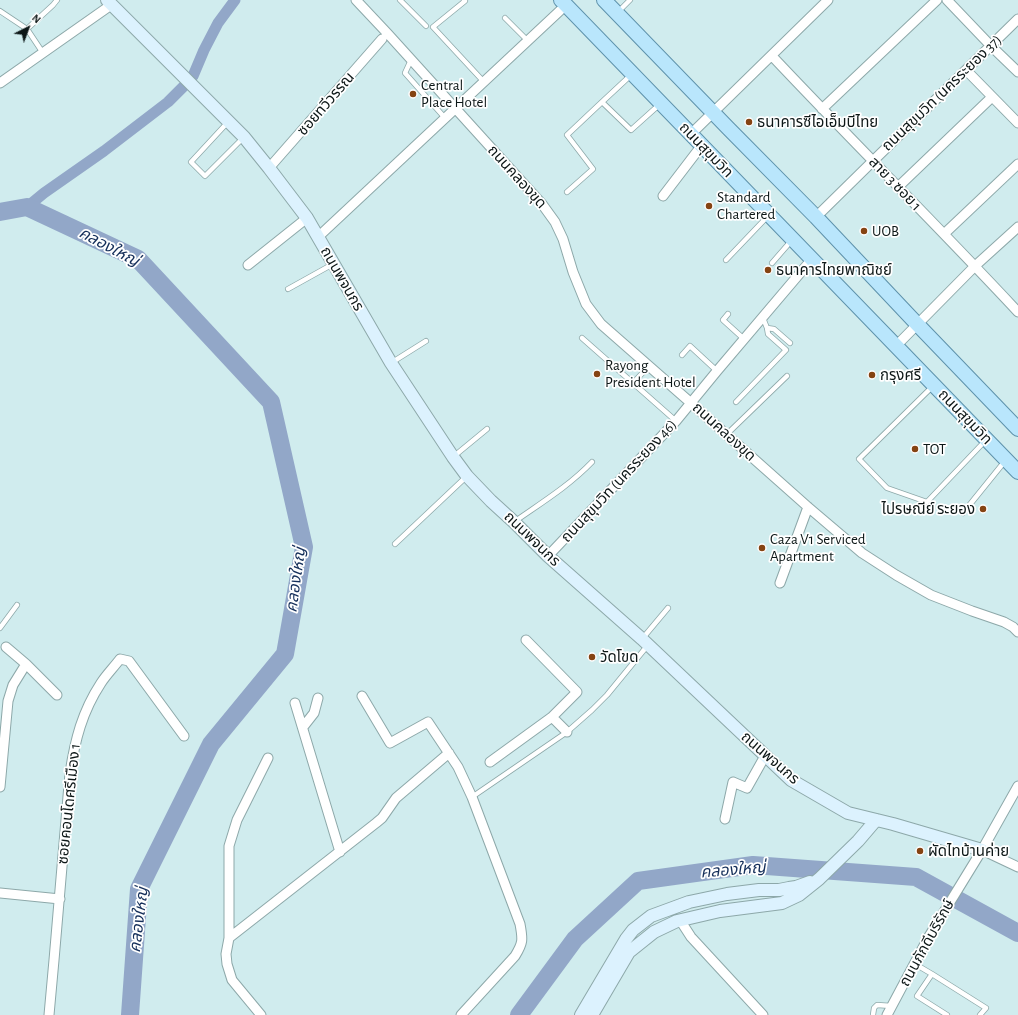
<!DOCTYPE html>
<html>
<head>
<meta charset="utf-8">
<style>
	body { margin:0 }
	#map { position:relative; width:1018px; height:1015px; overflow:hidden; background:#d0ecee; font-family:"Alegreya Sans",sans-serif }
	canvas { display:block }
	.north { position:absolute; left:8px; top:8px; width:40px; height:40px; -webkit-text-stroke:3px #fff; paint-order:stroke; rotate:42deg; font-size:11px; font-weight:700; line-height:16px; text-align:center; color:#0d1717 }
	.north::after { content:''; display:block; margin:auto; width:14px; height:18px; background:#0d1717; clip-path:polygon(50% 0,100% 100%,50% 72%,0 100%) }
</style>
</head>
<body>
<div id="map">
<canvas width="1018" height="1015"></canvas>
<div class="north">N</div>
</div>
<script>
const ctx = document.querySelector('canvas').getContext('2d');
ctx.lineJoin = 'round';
function stroke(path, color, width, dash) { ctx.strokeStyle = color; ctx.lineWidth = width; ctx.lineCap = dash ? 'butt' : 'round'; ctx.setLineDash(dash || []); ctx.stroke(path); }
function write(font, color, halo, rows, align = 'center') {
  ctx.font = font + ' "Alegreya Sans","Noto Sans Thai",sans-serif'; ctx.lineWidth = 3.5; ctx.setLineDash([]); ctx.textBaseline = 'middle'; ctx.strokeStyle = halo; ctx.fillStyle = color; for (const [text, x, y, turn = 0] of rows) {
    ctx.save(); ctx.translate(x, y); ctx.rotate((+turn || 0) * Math.PI / 180); ctx.textAlign = isNaN(turn) ? turn : align; if (halo) ctx.strokeText(text, 0, 0); ctx.fillText(text, 0, 0); ctx.restore();
  }
}
stroke(new Path2D(`
	M27 207 44 193 104 151 168 102 186 84 193 76 204 50 218 23 235 0`), '#92a7c8', 11);
stroke(new Path2D(`
	M0 212 27 207 138 259 271 402 304 547 285 654 211 744 139 889 130 1015
	M519 1015 575 939 638 881 753 865 916 877 1018 933`), '#92a7c8', 18);
const lane = new Path2D(`
	M400 0 426 26
	M464 0 465 1 433 27 484 82
	M0 11 27 29 43 53
	M618 12 630 0
	M505 18 528 41
	M27 29 53 5 57 0
	M411 60 405 73 445 118
	M602 102 631 75
	M228 122 191 162 205 176 243 138
	M567 192 593 169 567 135 602 102 631 130 660 104
	M726 260 768 216
	M772 263 792 240
	M288 289 333 264
	M728 314 723 320 744 339
	M763 318 767 328 774 329 790 343
	M582 338 676 421
	M682 355 690 346 717 371
	M391 363 426 341
	M633 383 649 366
	M932 387 859 459 887 488 927 502 985 441
	M736 402 786 350 768 334 767 328
	M726 435 787 376
	M453 457 487 429
	M963 513 1005 461
	M514 522C541 503 569 486 592 462
	M395 544 466 477
	M0 628 17 605
	M642 639 668 608
	M472 797 567 732 592 710 607 695 648 645
	M915 964 932 974
	M873 1015 874 1008 877 1005 892 1006
	M947 1015 917 996 932 974 986 1008 980 1015`);
const street = new Path2D(`
	M356 0 388 34 542 204 555 222 563 239 573 272 586 304 601 324 691 403 808 507 862 553 896 575 931 595 972 611 1004 622 1013 627 1018 632
	M947 0 991 46 1018 72
	M772 56C853 142 937 225 1018 312
	M966 70 1018 123
	M0 83 111 5
	M822 109 937 0
	M691 134 828 0
	M269 168 382 39
	M898 187 992 97
	M663 196 702 145
	M816 217 873 161 1018 19
	M944 234 1018 164
	M318 237 566 5
	M248 265 307 218
	M896 346 975 266 1018 227
	M548 556 676 421 717 371 812 259
	M780 583 808 507
	M6 647 26 664 57 695
	M362 696 390 743 428 722 458 767 472 797 520 924C523 940 523 943 515 956L461 1015
	M295 703 340 852
	M552 717 567 732
	M303 727 314 713 318 698
	M490 762 552 717 577 692 526 640
	M0 787 8 701 13 685 26 664
	M725 819 733 782 747 788 765 756
	M982 850 1018 867
	M0 893 60 899
	M680 920 691 937 763 1015
	M229 938 376 823 382 818 396 798 449 753
	M49 1015 54 960 70 773C75 740 82 712 101 683 106 675 114 667 120 659L129 661 184 736
	M261 1015 232 980 227 964 226 954 229 938V846L237 820 268 758
	M887 1015 928 938 982 850 1018 786`);
const secondary = new Path2D(`
	M107 0 244 137 269 168 307 218 391 363 453 457 467 476 491 501 514 522 548 556 642 639 791 780 848 813 893 824 982 850
	M581 1015 626 939 633 930 651 916 689 902 727 894 759 890H779L789 888 796 887 810 882
	M592 1015 629 952 654 932 677 921 720 911 782 903 799 895 819 879 858 841 876 820`);
const primary = new Path2D(`
	M561 0 1018 472
	M604 0 729 129 816 217 917 324 1018 429`);
stroke(lane, '#8da8a9', 6);
stroke(street, '#8da8a9', 11);
stroke(secondary, '#8da8a9', 14);
stroke(primary, '#5e92ab', 16);
stroke(lane, '#fff', 4.5);
stroke(street, '#fff', 9);
stroke(secondary, '#dcf2fe', 12);
stroke(primary, '#b9e6fc', 14);
for (const [x, y, r, color] of [
	[413,94,4,"#854312"],
	[749,122,4,"#854312"],
	[709,206,4,"#854312"],
	[864,231,4,"#854312"],
	[768,270,4,"#854312"],
	[597,374,4,"#854312"],
	[872,375,4,"#854312"],
	[915,449,4,"#854312"],
	[983,509,4,"#854312"],
	[762,548,4,"#854312"],
	[592,657,4,"#854312"],
	[920,851,4,"#854312"]
]) { const dot = new Path2D(); dot.arc(x, y, r, 0, 2 * Math.PI); ctx.fillStyle = color; ctx.fill(dot); stroke(dot, '#fff', 1.5); }
write('15px', '#0d1717', '#fff', [
	["Central",421,85],
	["Place Hotel",421,102],
	["ธนาคารซีไอเอ็มบีไทย",757,122],
	["Standard",717,197],
	["Chartered",717,214],
	["UOB",872,231],
	["ธนาคารไทยพาณิชย์",776,270],
	["Rayong",605,365],
	["President Hotel",605,382],
	["กรุงศรี",880,375],
	["TOT",923,449],
	["ไปรษณีย์ ระยอง",975,509,"right"],
	["Caza V1 Serviced",770,539],
	["Apartment",770,556],
	["วัดโขด",600,657],
	["ผัดไทบ้านค่าย",928,851]
], 'left');
write('15px', '#0d1717', '#fff', [
	["ถนนสุขุมวิท (นครระยอง 37)",942,93,-44],
	["ซอยทวีวรรณ",326,104,-49],
	["ถนนสุขุมวิท",706,150,46],
	["ถนนคลองขุด",517,177,48],
	["สาย 3 ซอย 1",895,184,46],
	["ถนนพจนกร",342,279,60],
	["ถนนสุขุมวิท",965,417,46],
	["ถนนคลองขุด",724,432,42],
	["ถนนสุขุมวิท (นครระยอง 46)",619,481,-47],
	["ถนนพจนกร",532,539,44],
	["ถนนพจนกร",770,758,41],
	["ซอยคอนโดศรีเมือง 1",69,804,-84],
	["ถนนภักดีบริรักษ์",927,943,-61]
]);
write('italic 16px', '#152f5a', '#fff', [
	["คลองใหญ่",109,247,28],
	["คลองใหญ่",296,580,-82],
	["คลองใหญ่",733,870,-5],
	["คลองใหญ่",139,920,-83]
]);
</script>
</body>
</html>
